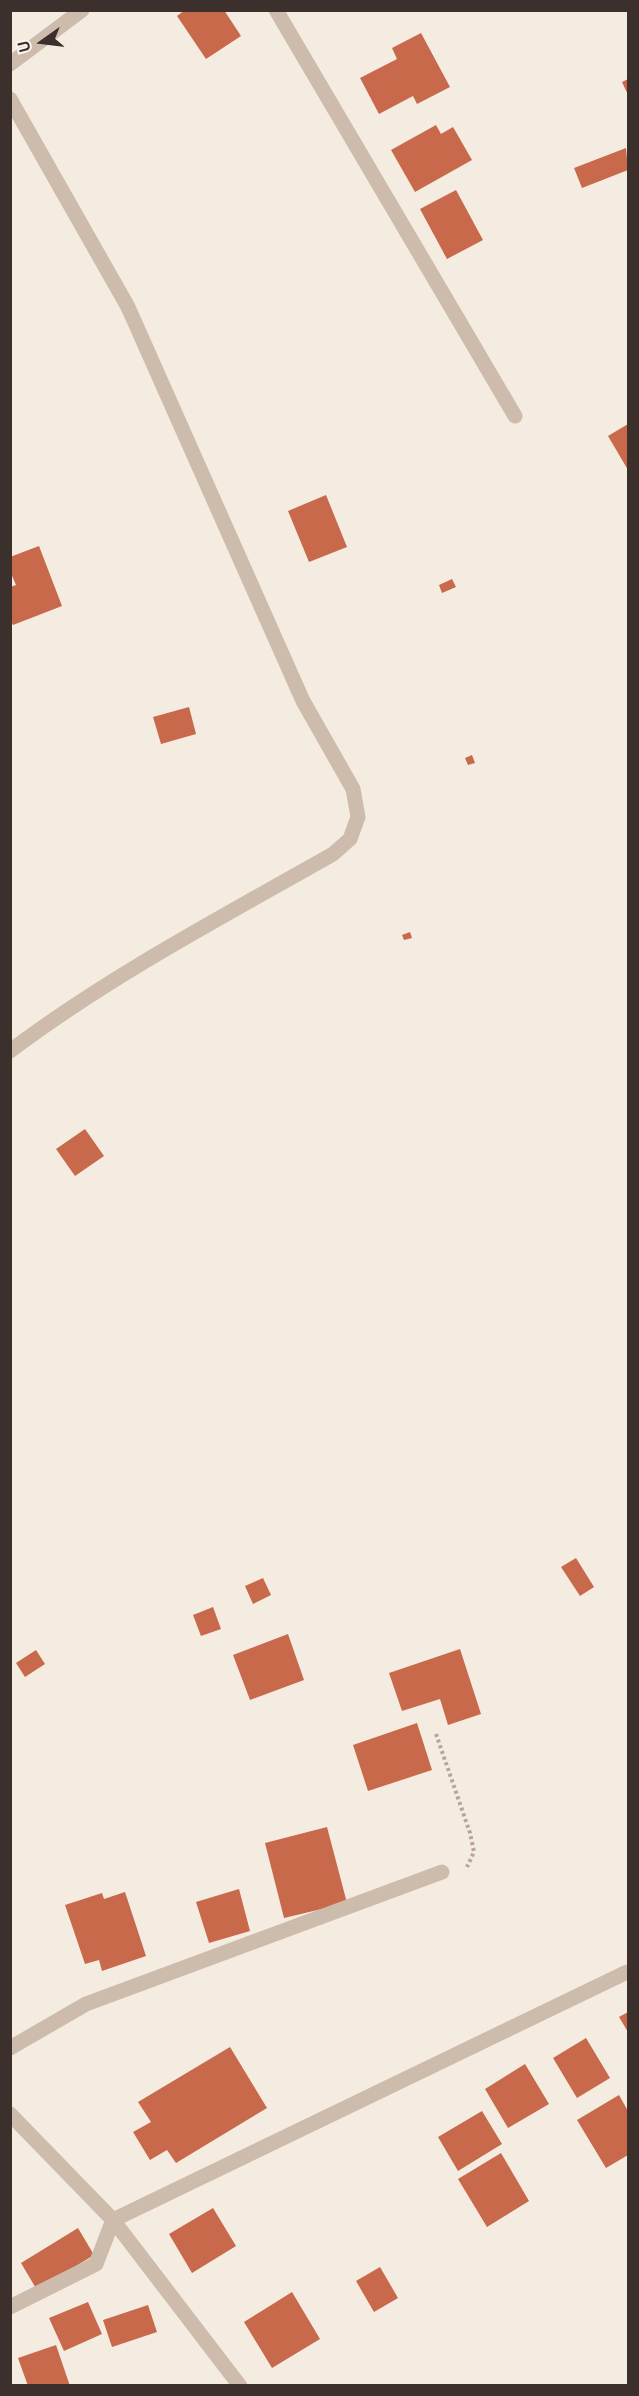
<!DOCTYPE html>
<html>
<head>
<meta charset="utf-8">
<style>
	body { margin:0 }
	#map { position:relative; width:639px; height:2396px; overflow:hidden; background:#f4ebe1; font-family:"DM Sans",sans-serif }
	canvas { display:block }
	.frame { position:absolute; inset:0; border:12px solid #3b302b; pointer-events:none }
	.north { position:absolute; left:12px; top:12px; width:60px; height:60px; -webkit-text-stroke:4px #fbf5ee; paint-order:stroke; rotate:256deg; font-size:16px; font-weight:700; line-height:24px; text-align:center; color:#3b302b }
	.north::after { content:''; display:block; margin:auto; width:21px; height:27px; background:#3b302b; clip-path:polygon(50% 0,100% 100%,50% 72%,0 100%) }
</style>
</head>
<body>
<div id="map">
<canvas width="639" height="2396"></canvas>
<div class="frame"></div>
<div class="north">U</div>
</div>
<script>
const ctx = document.querySelector('canvas').getContext('2d');
ctx.lineJoin = 'round';
function paint(path, color) { ctx.fillStyle = color; ctx.fill(path, 'evenodd'); }
function stroke(path, color, width, dash) { ctx.strokeStyle = color; ctx.lineWidth = width; ctx.lineCap = dash ? 'butt' : 'round'; ctx.setLineDash(dash || []); ctx.stroke(path); }
paint(new Path2D(`
	M185 10H224L241 36 206 59 177 16Z
	M421 33 450 87 417 104 413 96 379 114 360 78 397 59 392 48Z
	M628 79V95L622 82Z
	M436 125 441 134 453 127 472 160 415 192 391 150Z
	M626 148 628 170 582 188 574 168Z
	M456 190 483 240 447 259 420 209Z
	M628 424V470L608 436Z
	M326 495 347 547 309 562 288 511Z
	M39 546 62 606 13 625 10 619V587L16 585 10 571V557Z
	M452 579 456 587 442 593 439 585Z
	M189 707 196 734 161 744 153 717Z
	M472 755 475 763 468 765 465 758Z
	M410 932 412 938 404 940 402 935Z
	M85 1129 104 1156 75 1176 56 1149Z
	M576 1558 594 1587 580 1596 561 1567Z
	M263 1578 271 1595 253 1604 245 1586Z
	M213 1607 221 1629 201 1636 193 1615Z
	M288 1634 304 1680 250 1700 233 1655Z
	M460 1649 481 1714 448 1725 440 1699 402 1711 389 1673Z
	M36 1650 45 1664 25 1677 16 1663Z
	M417 1723 432 1770 368 1791 353 1745Z
	M327 1827 347 1903 284 1918 265 1843Z
	M239 1889 250 1931 209 1943 196 1902Z
	M125 1892 146 1956 102 1971 99 1960 85 1964 65 1905 102 1893 104 1899Z
	M628 2012V2032L619 2017Z
	M586 2038 610 2078 577 2098 553 2058Z
	M230 2047 267 2108 176 2163 167 2150 150 2160 133 2132 151 2122 138 2102Z
	M525 2064 549 2104 508 2128 485 2089Z
	M619 2095 628 2111V2155L606 2168 577 2120Z
	M482 2111 502 2144 458 2171 438 2137Z
	M501 2153 529 2201 487 2227 458 2179Z
	M213 2208 236 2246 192 2273 169 2234Z
	M78 2228 94 2255 37 2290 21 2263Z
	M380 2267 398 2298 374 2312 356 2281Z
	M292 2292 320 2339 272 2368 244 2322Z
	M88 2302 102 2334 64 2351 49 2318Z
	M148 2305 157 2332 112 2347 103 2320Z
	M56 2345 70 2386H28L18 2358Z`), '#c8694b');
stroke(new Path2D(`
	M436 1734 470 1833 474 1852 467 1867`), '#b9a596', 4, [3, 3]);
stroke(new Path2D(`
	M276 10 515 416
	M10 64 82 10
	M10 99 128 307 303 701 353 789 358 817 350 839 333 854C224 916 111 975 10 1051
	M10 2048 86 2004 442 1872
	M10 2307 96 2264 113 2220 627 1972`), '#cdbbac', 15);
stroke(new Path2D(`
	M10 2114 113 2220 240 2386`), '#cdbbac', 15);
</script>
</body>
</html>
